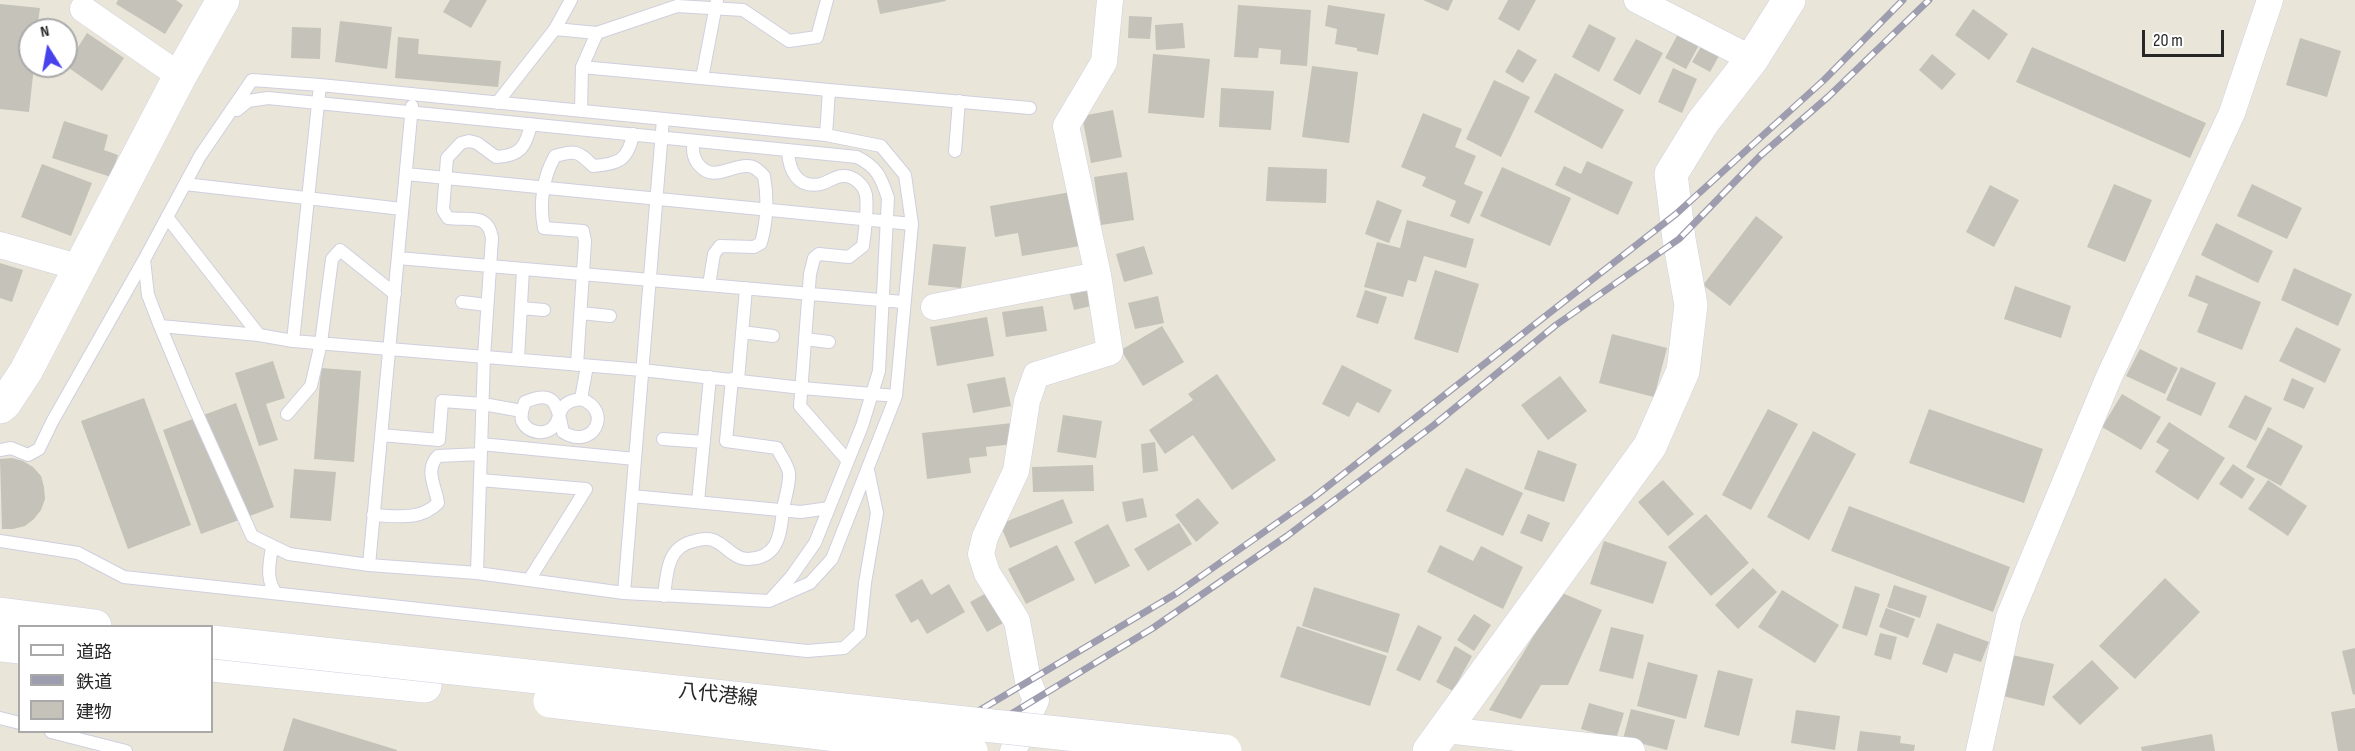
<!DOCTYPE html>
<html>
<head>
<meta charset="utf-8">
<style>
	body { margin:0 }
	#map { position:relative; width:2355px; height:751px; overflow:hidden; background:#e9e5d9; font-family:"Sofia Sans Condensed","Noto Sans JP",sans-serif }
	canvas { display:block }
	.legend { position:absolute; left:18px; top:625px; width:195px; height:108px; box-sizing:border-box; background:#fff; border:2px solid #a9a9a9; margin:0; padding:8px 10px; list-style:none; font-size:18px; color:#272727 }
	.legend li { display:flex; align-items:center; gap:12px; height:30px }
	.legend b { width:30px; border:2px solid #a9a9a9 }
	.north { position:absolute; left:18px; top:18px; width:60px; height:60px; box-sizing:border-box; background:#fff; border:2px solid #a9a9a9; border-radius:50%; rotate:349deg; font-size:16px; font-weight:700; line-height:24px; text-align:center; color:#272727 }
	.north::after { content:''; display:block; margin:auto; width:21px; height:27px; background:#4842ec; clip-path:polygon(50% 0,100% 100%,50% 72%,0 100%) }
	.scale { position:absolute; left:2142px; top:30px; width:82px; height:27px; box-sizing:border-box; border:3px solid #272727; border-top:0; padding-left:8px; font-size:18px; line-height:21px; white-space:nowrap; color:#272727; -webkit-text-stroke:4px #fff; paint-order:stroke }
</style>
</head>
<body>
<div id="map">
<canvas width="2355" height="751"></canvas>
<ul class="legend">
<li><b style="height:8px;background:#fff"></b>道路</li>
<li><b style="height:8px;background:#9e9db0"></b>鉄道</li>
<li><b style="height:16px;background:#c4c2b9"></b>建物</li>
</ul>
<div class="north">N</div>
<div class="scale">20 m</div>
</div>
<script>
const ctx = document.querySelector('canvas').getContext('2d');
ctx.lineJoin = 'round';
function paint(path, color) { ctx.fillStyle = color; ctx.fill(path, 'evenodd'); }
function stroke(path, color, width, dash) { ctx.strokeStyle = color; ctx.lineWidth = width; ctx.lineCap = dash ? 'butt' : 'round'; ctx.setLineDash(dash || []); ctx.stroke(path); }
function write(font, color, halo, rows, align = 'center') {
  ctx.font = font + ' "Sofia Sans Condensed","Noto Sans JP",sans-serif'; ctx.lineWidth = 5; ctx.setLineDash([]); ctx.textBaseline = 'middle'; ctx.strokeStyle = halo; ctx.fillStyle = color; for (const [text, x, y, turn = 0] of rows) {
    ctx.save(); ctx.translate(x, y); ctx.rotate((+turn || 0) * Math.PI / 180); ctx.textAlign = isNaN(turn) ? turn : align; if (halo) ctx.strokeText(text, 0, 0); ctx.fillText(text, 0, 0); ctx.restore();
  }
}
paint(new Path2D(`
	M118 0H176L183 5 165 34 116 4Z
	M450 0H487L471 28 443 12Z
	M877 0H945L946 1 880 14Z
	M1423 0H1453L1448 11Z
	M1508 0H1536L1519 31 1498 19Z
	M0 4 40 8 37 30H30V66H34L29 112 0 109Z
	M1238 5 1311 10 1307 66 1280 64 1281 50 1259 48 1258 58 1234 57Z
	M1328 5 1385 14 1378 55 1357 51V48L1335 44 1337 29 1325 26Z
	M1973 9 2008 34 1989 60 1955 35Z
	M1129 16 1152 17 1150 39 1128 38Z
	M340 21 392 27 387 69 335 62Z
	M1183 23 1185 48 1156 50 1155 25Z
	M1589 24 1616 38 1599 72 1572 57Z
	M292 27 321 28 320 59 291 58Z
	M87 33 124 58 102 91 66 66Z
	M1678 34 1699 45 1686 69 1665 58Z
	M398 37 419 39 418 54 501 61 498 87 395 78Z
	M2300 38 2341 51 2327 97 2286 85Z
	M1636 39 1663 53 1640 95 1613 80Z
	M1702 45 1719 56 1710 72 1692 62Z
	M2032 47 2206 123 2190 158 2016 82Z
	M1518 49 1537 60 1523 83 1505 72Z
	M1153 54 1210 59 1204 118 1148 113Z
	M1932 54 1956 74 1942 90 1919 70Z
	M1312 66 1358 72 1349 143 1302 137Z
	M1673 68 1697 79 1682 113 1658 102Z
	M1555 73 1624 110 1602 149 1534 112Z
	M1494 80 1530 97 1501 157 1466 139Z
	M1221 88 1274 91 1271 130 1219 127Z
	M1113 110 1122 157 1091 163 1082 116Z
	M1423 113 1462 129 1455 147 1476 156 1464 184 1483 192 1469 224 1450 216 1456 201 1422 186 1426 177 1401 167Z
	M64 121 108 135 104 150 118 155 111 177 52 158Z
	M1587 161 1633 182 1618 215 1555 185 1564 166 1581 174Z
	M42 164 92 183 71 236 21 217Z
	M1268 167 1327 169 1326 203 1266 201Z
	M1502 167 1571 198 1550 246 1480 216Z
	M1127 172 1134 220 1101 225 1094 177Z
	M2114 184 2152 200 2125 262 2087 247Z
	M2252 184 2302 208 2287 239 2237 216Z
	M1990 185 2019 200 1994 247 1966 232Z
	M1071 192 1080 246 1022 256 1018 233 995 237 990 206Z
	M1377 200 1402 210 1389 243 1365 234Z
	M1756 216 1783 237 1730 306 1703 285Z
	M1407 220 1474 239 1466 268 1424 256 1416 282 1408 280 1403 297 1364 287 1377 242 1400 248Z
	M2216 223 2273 251 2258 283 2201 255Z
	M933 244 966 247 961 288 928 285Z
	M1144 246 1153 274 1124 282 1116 254Z
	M0 263 23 270 12 302 0 298Z
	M2294 268 2352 294 2338 326 2281 300Z
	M1435 270 1479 284 1458 353 1414 339Z
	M2196 275 2261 302 2242 350 2197 332 2208 304 2188 296Z
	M2015 286 2071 306 2061 338 2004 319Z
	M1365 290 1387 297 1378 324 1356 317Z
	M1087 291 1091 306 1074 310 1070 294Z
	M1158 296 1164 323 1135 329 1128 303Z
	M1043 306 1047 331 1006 337 1002 312Z
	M987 317 994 356 937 366 930 327Z
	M1162 326 1184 362 1143 386 1121 350Z
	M2296 327 2341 349 2325 383 2279 361Z
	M1612 334 1667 348 1654 397 1599 383Z
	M2140 349 2178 368 2165 394 2126 376Z
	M273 361 285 398 266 404 278 440 259 446 235 373Z
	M1342 365 1392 390 1379 413 1357 402 1349 417 1322 404Z
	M2181 367 2216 383 2201 416 2166 400Z
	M321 368 361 371 354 462 314 459Z
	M1217 374 1276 460 1232 490 1193 435 1165 454 1149 430 1193 400 1188 394Z
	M1560 376 1587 411 1548 440 1521 405Z
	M1005 377 1011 406 973 413 967 384Z
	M2292 378 2314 388 2304 409 2283 400Z
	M2122 394 2161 417 2141 450 2102 427Z
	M2245 395 2272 408 2256 441 2228 427Z
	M144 398 191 525 128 549 81 421Z
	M236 403 274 507 201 534 163 430Z
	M1768 409 1798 424 1751 510 1722 495Z
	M1929 409 2043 449 2024 503 1909 463Z
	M1063 415 1102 421 1096 458 1057 452Z
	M2169 422 2225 458 2198 500 2155 472 2169 450 2156 442Z
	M1012 423 1014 444 986 447 987 456 969 458 971 473 927 479 922 433Z
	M2268 427 2303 446 2281 486 2246 467Z
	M1813 431 1856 454 1809 540 1767 517Z
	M1155 442 1158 471 1143 473 1141 444Z
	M1538 450 1577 464 1564 502 1524 489Z
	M12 458 23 461 33 467 41 476 44 487 45 499 41 510 34 519 25 526 13 529H2L0 459Z
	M2233 464 2255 479 2242 499 2219 484Z
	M1093 465 1094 491 1033 492 1032 467Z
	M1466 468 1523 493 1503 536 1446 511Z
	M294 469 336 472 331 521 290 518Z
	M1663 480 1694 514 1668 536 1638 502Z
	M2268 480 2307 506 2288 536 2248 509Z
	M1143 498 1147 517 1126 522 1122 502Z
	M1198 498 1219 523 1196 542 1175 515Z
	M1063 499 1073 523 1010 548 1000 524Z
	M1849 506 2010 567 1993 612 1831 551Z
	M1528 514 1550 523 1542 542 1520 533Z
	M1706 514 1749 563 1711 596 1668 547Z
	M1179 523 1192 544 1148 571 1134 549Z
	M1108 524 1130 566 1095 584 1074 542Z
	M1604 541 1667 562 1653 604 1590 584Z
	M1057 545 1075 580 1026 604 1008 569Z
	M1440 545 1473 561 1481 546 1523 567 1503 609 1427 572Z
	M1753 568 1777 592 1738 629 1715 605Z
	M2165 578 2200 612 2135 679 2099 646Z
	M922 579 931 595 949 584 965 612 927 634 918 619 911 623 895 595Z
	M1894 585 1927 596 1920 618 1887 607Z
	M1855 586 1880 594 1867 636 1842 628Z
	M1314 587 1400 614 1388 653 1302 626Z
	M1782 590 1839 625 1815 663 1758 627Z
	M988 592 1005 622 987 632 970 602Z
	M1560 592 1602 610 1568 685H1541L1521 719 1489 710Z
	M1886 608 1915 619 1908 638 1879 627Z
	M1474 614 1491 625 1474 651 1457 640Z
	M1937 623 1989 642 1981 662 1954 653 1947 673 1922 664Z
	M1418 625 1442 637 1420 681 1396 670Z
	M1297 626 1387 656 1370 706 1280 677Z
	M1611 627 1644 635 1633 679 1599 671Z
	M1880 633 1897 637 1891 660 1874 655Z
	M1455 646 1472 656 1453 691 1436 682Z
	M2355 648V694L2353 695 2342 651Z
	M2012 655 2054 664 2044 706 2003 696Z
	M2092 660 2119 688 2080 725 2052 697Z
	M1648 662 1698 675 1686 719 1637 706Z
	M1718 670 1753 679 1739 736 1704 727Z
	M1589 703 1624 713 1616 739 1581 729Z
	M2355 708V751H2338L2331 712Z
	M1631 709 1675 720 1667 750 1623 739Z
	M1796 710 1840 716 1835 750 1791 743Z
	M293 718 397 750V751H283Z
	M1860 731 1901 736 1900 743 1915 745 1914 751H1857Z
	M2212 734 2215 751H2142L2141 747Z`), '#c4c2b9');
const lane = new Path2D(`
	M555 29 597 33
	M582 67 829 90 826 135
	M702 78 717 0
	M252 80 320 85 826 135 881 146 905 175 912 224 896 396 832 559 810 583 769 601 624 593 477 573 369 565 289 554 252 536 191 400 160 326 148 295 144 260 200 156Z
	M829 90 1030 108
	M497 103 555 29 571 0
	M237 110 248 101 268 98 857 157C877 167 881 177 888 198L879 371 862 426 815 543 791 577 772 598
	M581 111 582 67 597 33 677 6 743 10 789 41 817 37 827 0
	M694 141C692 149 693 157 698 164 713 183 730 165 748 166 755 166 760 172 764 176 768 198 767 221 761 243L754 247 720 246 714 254 709 285
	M788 151C789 170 797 189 821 184 829 182 835 176 843 176 853 175 864 185 866 195 868 211 865 230 863 246L849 257 819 254 814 258 810 274 800 406 848 461
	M955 151 959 101
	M406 174 912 224
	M185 184 402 209
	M167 217 259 335
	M398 258 903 302
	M462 302 487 305
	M521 308 544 310
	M581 313 610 316
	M160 326 259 335 293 341 642 370 802 388 896 396
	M742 332 773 336
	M805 339 829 342
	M293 341 320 85
	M518 359 523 269
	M577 365 585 241 583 231 544 228C539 204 543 177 555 156 576 150 578 151 593 166 618 164 628 161 633 134
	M738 380 746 288
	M522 411 525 402C557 388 557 407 563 432 593 451 614 411 581 399
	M287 414 311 386 321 343 332 259 340 250 395 294
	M381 435 439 440 442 401 483 404 522 411C522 414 521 418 522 421 528 434 547 436 555 425 559 420 559 412 563 407 568 401 574 400 581 399L587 366
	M663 439 704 442
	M481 444 635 459
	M0 450 11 448 28 455 39 449 52 422 144 260
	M480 480 586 489 529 580
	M632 496 801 512 829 508
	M698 502 710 377
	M373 515C397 516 420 521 438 503 436 487 424 470 438 456L481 454
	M0 541 78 553 124 577 807 651 844 648 860 633 865 583 877 513 868 470
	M272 546C270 562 265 579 276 593
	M369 565 412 106
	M477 573 484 357 492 238C488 212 469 221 448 218L443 210 447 158 461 143 469 141 477 143 496 157C520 156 526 147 531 124
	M624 593 663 119
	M664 596C667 572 667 547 694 541 701 539 711 538 717 542 728 548 735 559 748 559 782 558 780 529 784 504 786 495 790 482 789 473 788 465 780 455 777 448L726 441 732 379
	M0 718 20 723
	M51 732 126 751`);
const street = new Path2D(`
	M1637 0 1752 59
	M83 9 180 76
	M0 245 81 268
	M934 307 1098 275
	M1446 730 1632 751
	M1013 751 1036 700 1028 681 1017 621 987 573 981 554 985 537 1016 471 1027 401 1036 375 1110 352 1098 275 1066 126 1104 62 1110 0
	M1979 751 2009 617 2109 377 2232 113 2270 0`);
const secondary = new Path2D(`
	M0 407 5 403 26 371 180 76 223 0
	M0 614 95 626
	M0 645 20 647
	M212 665 425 686
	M1429 751 1650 446 1683 371 1691 305 1679 239 1671 174 1703 122 1752 59 1789 0`);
stroke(lane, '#cfcfdf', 14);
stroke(street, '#cfcfdf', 27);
stroke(secondary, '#cfcfdf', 34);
stroke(lane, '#fff', 12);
stroke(street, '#fff', 26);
stroke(secondary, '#fff', 33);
const rail = new Path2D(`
	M911 751 1177 593 1314 497 1676 214 1824 80 1903 0
	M950 751 1153 628 1287 536 1434 425 1556 325 1679 239 1761 155 1828 97 1929 0`);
stroke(rail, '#9e9db0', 7);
stroke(rail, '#fff', 4.5, [14]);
const secondaryBridge = new Path2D(`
	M212 642 1225 751
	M550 701 971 751`);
stroke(secondaryBridge, '#cfcfdf', 34, []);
stroke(secondaryBridge, '#fff', 33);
write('20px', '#272727', '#fff', [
	["八代港線",718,696,6]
]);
</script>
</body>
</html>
